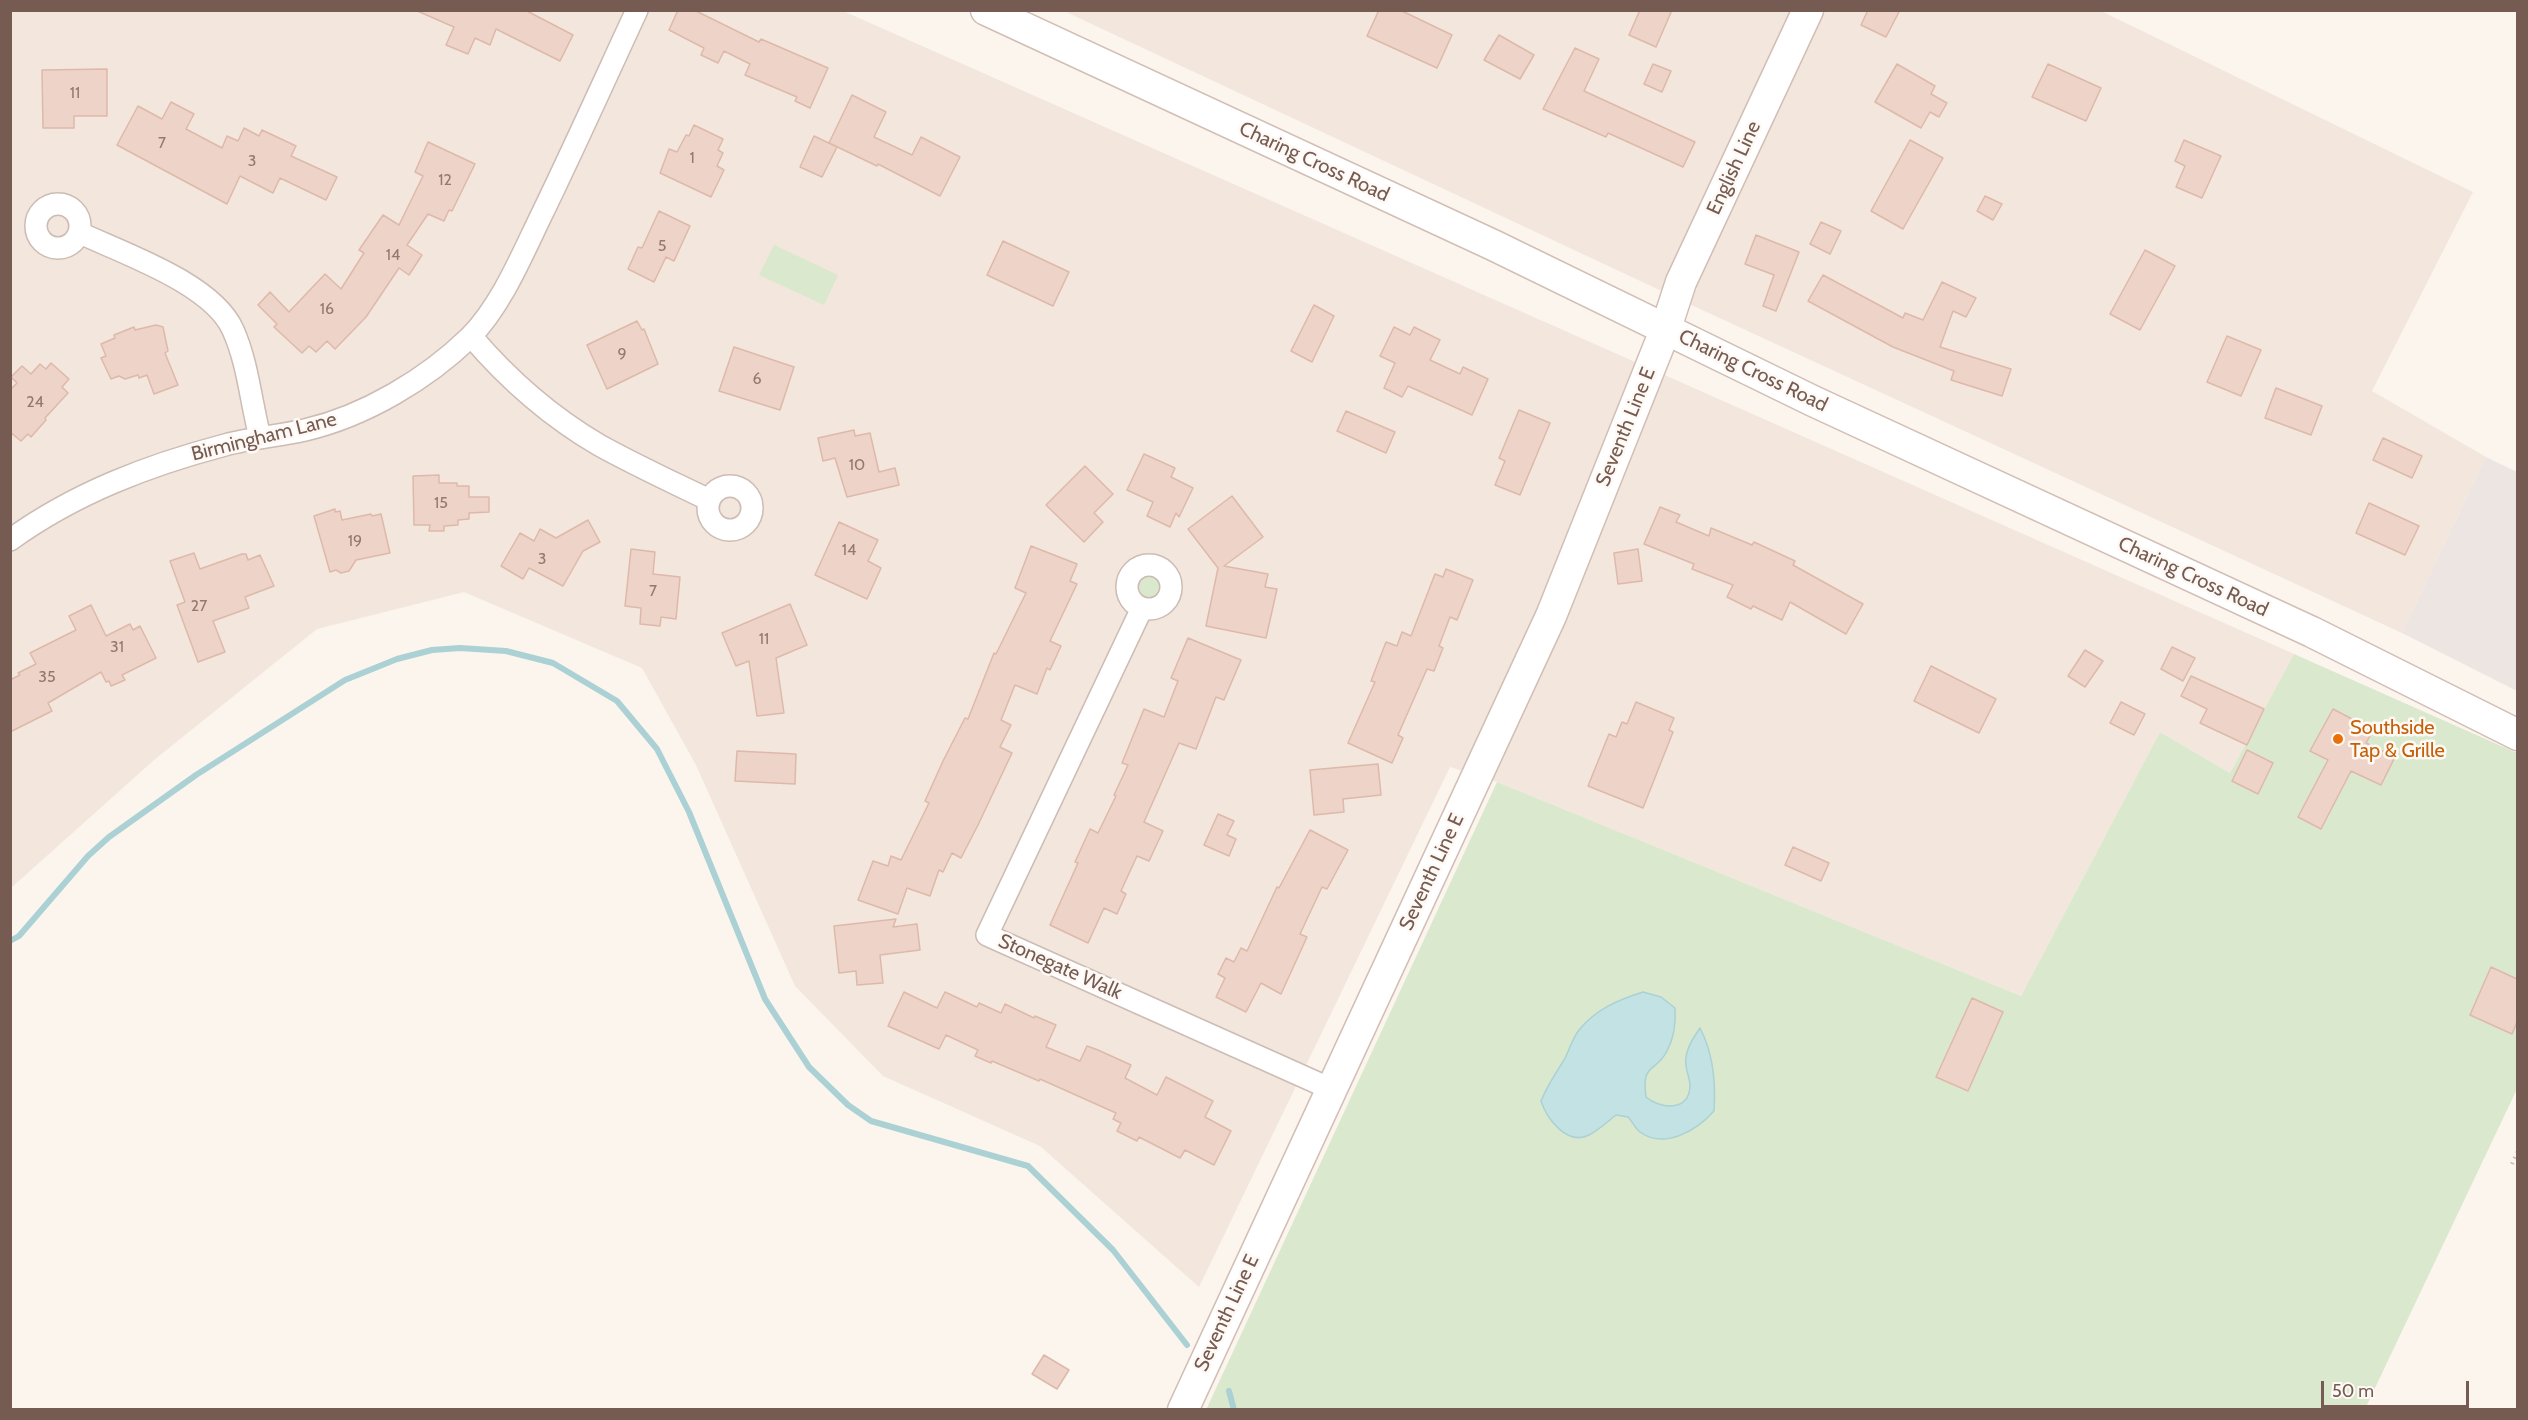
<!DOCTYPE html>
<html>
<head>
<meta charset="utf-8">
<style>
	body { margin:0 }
	#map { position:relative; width:2528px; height:1420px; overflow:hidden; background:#fbf5ee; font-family:Cabin,sans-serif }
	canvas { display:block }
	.frame { position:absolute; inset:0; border:12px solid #755b52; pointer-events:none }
	.scale { position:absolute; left:2321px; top:1381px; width:148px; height:27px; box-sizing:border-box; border:3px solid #755b52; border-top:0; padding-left:8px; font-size:18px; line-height:21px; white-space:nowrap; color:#755b52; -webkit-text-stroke:4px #fef9f4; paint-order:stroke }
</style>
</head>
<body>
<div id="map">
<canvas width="2528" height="1420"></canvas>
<div class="frame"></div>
<div class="scale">50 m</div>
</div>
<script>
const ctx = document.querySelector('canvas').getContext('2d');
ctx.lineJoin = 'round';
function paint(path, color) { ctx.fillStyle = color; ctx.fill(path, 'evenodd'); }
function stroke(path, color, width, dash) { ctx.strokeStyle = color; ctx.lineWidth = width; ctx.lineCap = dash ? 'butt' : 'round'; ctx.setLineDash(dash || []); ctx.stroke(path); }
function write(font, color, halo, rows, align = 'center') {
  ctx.font = font + ' Cabin,sans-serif'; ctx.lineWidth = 5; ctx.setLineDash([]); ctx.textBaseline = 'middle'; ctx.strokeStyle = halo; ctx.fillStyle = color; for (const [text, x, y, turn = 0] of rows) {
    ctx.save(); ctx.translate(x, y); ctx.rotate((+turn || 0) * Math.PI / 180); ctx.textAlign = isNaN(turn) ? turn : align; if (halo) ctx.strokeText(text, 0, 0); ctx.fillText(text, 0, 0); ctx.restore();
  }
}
paint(new Path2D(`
	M11 11H843L2294 654 2230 773 2160 732 2021 996 1497 782 1450 767 1199 1287 1040 1146 883 1076 795 986 696 765 642 668 464 592 317 629 154 760 11 888Z
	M1064 11H2101L2473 192 2372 391 2486 457 2402 633 1698 308Z`), '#f2e6dd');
paint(new Path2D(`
	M2486 457 2517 472V691L2402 633Z`), '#ece5e2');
paint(new Path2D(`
	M774 245 838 275 824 305 759 275Z
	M1139 587a11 11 0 1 1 22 0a11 11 0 1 1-22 0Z
	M2294 654 2517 753V1089L2365 1409 1206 1410 1497 782 2021 996 2160 732 2230 773Z`), '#dae8cd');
const water = new Path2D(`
	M1643 992 1661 997 1675 1008C1676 1023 1674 1038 1667 1051 1656 1073 1641 1062 1646 1097 1660 1109 1689 1112 1690 1086 1690 1077 1684 1067 1686 1058 1687 1047 1694 1037 1700 1028 1713 1053 1716 1082 1714 1111 1697 1130 1665 1150 1640 1132 1635 1128 1632 1121 1628 1117L1616 1115C1608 1121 1599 1130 1589 1135 1567 1146 1547 1119 1541 1101 1547 1086 1555 1074 1564 1060 1569 1051 1572 1039 1579 1030 1596 1009 1618 1000 1643 992Z`);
paint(water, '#c3e2e3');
stroke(water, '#abd1d4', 1.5);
stroke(new Path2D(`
	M10 941 19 936 88 856 109 837 196 775 345 680 397 659 432 650 460 648 506 651 553 663 617 701 657 749 689 812 765 999 809 1067 848 1105 871 1121 1028 1166 1113 1250 1187 1345
	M1229 1391 1234 1410`), '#abd1d4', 6);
const building = new Path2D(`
	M415 10H525L573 35 560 61 496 29 490 45 475 38 468 54 446 45 454 27Z
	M678 10H694L759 42 761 39 828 68 810 108 795 101 797 97 745 75 750 64 724 51 718 63 701 55 704 48 669 30Z
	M1379 10H1400L1452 35 1437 68 1367 36Z
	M1640 10H1672L1656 47 1629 35Z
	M1868 10H1900L1886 37 1861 25Z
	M1499 35 1534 55 1520 79 1484 60Z
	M1575 48 1599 59 1584 91 1695 142 1683 167 1608 133 1606 137 1543 109Z
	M1653 64 1671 71 1662 92 1644 84Z
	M1897 64 1935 86 1931 94 1947 103 1939 117 1930 112 1921 128 1875 102Z
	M2048 64 2101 88 2086 121 2032 97Z
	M107 69V116H74V128H43L42 70Z
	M852 95 886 112 874 137 912 155 921 137 960 157 940 196 878 164 877 166 829 143Z
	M171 102 194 114 186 129 222 148 227 136 238 141 244 128 259 136 262 130 296 146 291 156 337 177 326 200 280 178 273 193 240 176 227 204 117 145 138 106 162 119Z
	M694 125 723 139 718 150 723 153 717 166 724 170 711 197 660 173 669 149 677 152 686 135 689 136Z
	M814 136 837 147 822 177 800 167Z
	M1910 140 1943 158 1903 229 1871 211Z
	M2184 140 2221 156 2202 198 2176 187 2185 166 2175 161Z
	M428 142 475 164 452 211 449 210 444 221 428 214 407 245 422 255 409 275 399 268 366 317 335 349 327 341 316 352 309 346 302 353 274 327 277 324 258 305 270 292 289 312 325 274 341 289 364 253 359 250 383 215 399 225 423 176 415 172Z
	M1985 196 2002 204 1993 220 1977 211Z
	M659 211 690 226 674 261 666 257 654 282 628 269 638 247 642 248Z
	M1821 222 1841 231 1830 254 1810 244Z
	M1756 235 1799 252 1776 311 1763 306 1774 275 1745 264Z
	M1003 241 1069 272 1053 306 987 275Z
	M2145 250 2175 266 2140 330 2110 314Z
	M1823 275 1903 318 1905 313 1923 320 1942 282 1976 298 1966 317 1953 311 1940 347 2011 369 2002 396 1951 380 1954 371 1893 347 1808 301Z
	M1314 305 1334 316 1312 362 1291 351Z
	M637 321 642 330 644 329 658 364 607 389 587 345Z
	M156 325 163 327 168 351 165 353 178 385 154 394 147 375 139 378 138 375 125 379 119 376 111 379 101 358 106 356 101 344 115 338 114 335 134 327 135 330Z
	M1394 327 1410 335 1414 327 1440 340 1430 360 1460 374 1463 367 1488 379 1472 415 1408 386 1402 397 1384 388 1395 363 1380 356Z
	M2227 336 2261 350 2241 396 2207 382Z
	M734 347 794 367 780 410 719 391Z
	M51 363 69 379 62 387 68 393 45 418 46 420 31 437 28 434 21 441 10 432V390L17 383 11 377 22 366 31 374 40 364 46 369Z
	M2276 388 2322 406 2311 435 2265 418Z
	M1519 410 1550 423 1520 495 1495 485 1505 461 1499 458Z
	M1346 411 1395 432 1386 453 1337 431Z
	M854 430 855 436 870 433 879 472 895 468 899 485 847 497 835 458 823 461 818 438Z
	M2383 438 2422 456 2412 478 2373 460Z
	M1144 454 1175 468 1171 477 1193 488 1179 517 1176 513 1170 527 1147 516 1153 502 1127 490Z
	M1085 466 1113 494 1094 513 1103 522 1084 542 1046 505Z
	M439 475V483H457V486H469V497H489V512L469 513V519L458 520V525L444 526V531H429L430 525H414L413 476Z
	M1232 496 1263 537 1224 566 1268 574 1265 587 1277 589 1266 638 1206 626 1218 568 1188 529Z
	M2369 503 2419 526 2405 555 2356 533Z
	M1660 507 1680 515 1676 522 1709 536 1711 528 1752 545 1754 542 1795 561 1793 565 1863 604 1846 634 1790 602 1782 620 1753 606 1751 609 1727 597 1733 585 1692 569 1694 564 1644 544Z
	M335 509V512L340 511 342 520 371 514 372 516 381 514 390 553 356 560 349 571 341 573 336 570 330 572 314 516Z
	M588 520 600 542 583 551 563 586 529 568 523 579 501 566 520 533 534 541 540 529 556 538Z
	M839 522 878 540 868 561 881 568 867 599 815 575Z
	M1031 546 1077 564 1070 581 1077 584 1050 641 1061 646 1050 670 1047 668 1037 694 1015 685 1001 720 1011 725 1000 747 1012 753 978 825 961 858 952 853 943 872 939 870 930 896 907 888 898 914 858 900 873 861 888 866 891 856 901 860 929 803 925 801 943 761 965 718 968 719 994 653 996 654 1026 593 1015 588Z
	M631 549 655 552 653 574 680 577 676 619 661 617 660 626 640 624 641 608 625 606Z
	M1638 549 1642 581 1618 584 1614 553Z
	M194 553 200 569 242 554H246L248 560 260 555 274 586 245 597 249 608 213 621 225 652 198 662 177 605 185 602 170 561Z
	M1446 569 1473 580 1457 620 1450 617 1439 646 1443 648 1434 671 1427 669 1398 735 1403 738 1392 763 1348 743 1375 682 1371 681 1386 642 1397 646 1402 632 1411 636 1435 574 1443 577Z
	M790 604 807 645 776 658 784 713 757 716 749 661 736 666 722 633Z
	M91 605 106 636 130 624 133 630 140 626 156 658 122 675 125 680 111 686 109 681 106 682 101 672 48 703 52 711 10 732V680L20 675 18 673 36 664 30 653 76 630 69 616Z
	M1188 638 1241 660 1224 700 1216 697 1196 749 1179 743 1144 822 1163 831 1149 861 1137 856 1121 891 1126 894 1117 914 1104 908 1088 943 1050 925 1078 863 1075 862 1090 829 1098 833 1116 796 1114 795 1128 765 1122 763 1144 709 1164 717 1178 681 1171 678Z
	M2172 647 2195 658 2183 681 2161 669Z
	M2085 650 2103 661 2085 687 2068 676Z
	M1931 666 1996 699 1979 733 1914 701Z
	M2191 676 2264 709 2247 745 2200 723 2207 709 2181 696Z
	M1636 702 1674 718 1669 730 1673 732 1643 808 1588 786 1609 734 1616 737 1622 722 1627 724Z
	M2121 702 2145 714 2134 735 2110 723Z
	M2333 709 2373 730 2366 743 2395 757 2381 785 2351 771 2321 829 2298 817 2328 760 2310 751Z
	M2247 750 2273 763 2258 794 2232 781Z
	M737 751 796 754 795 784 735 781Z
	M1378 764 1381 795 1343 799 1344 812 1314 815 1310 770Z
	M1218 814 1234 821 1227 835 1236 839 1229 856 1204 845Z
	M1310 830 1348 850 1327 889 1322 887 1300 934 1307 937 1281 994 1261 983 1246 1012 1216 997 1225 978 1218 974 1226 958 1234 962 1241 948 1247 951 1277 887 1279 888Z
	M1793 847 1829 863 1821 881 1785 865Z
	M896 919 893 927 917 924 920 950 880 955 883 983 857 985 856 971 839 973 834 926Z
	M2491 967 2517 979V1022L2512 1034 2470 1015Z
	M904 992 937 1008 945 992 977 1007 979 1003 1001 1013 1005 1004 1034 1018 1035 1016 1056 1025 1046 1047 1080 1061 1087 1046 1098 1050 1131 1065 1125 1078 1157 1095 1166 1077 1213 1101 1205 1117 1231 1131 1214 1165 1185 1150 1180 1158 1139 1137 1137 1141 1117 1131 1121 1123 1113 1119 1116 1113 1040 1079 1039 1081 992 1061 991 1063 975 1056 978 1050 946 1035 939 1049 888 1026Z
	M1972 998 2003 1012 1968 1091 1936 1077Z
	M1044 1355 1069 1370 1057 1389 1032 1374Z`);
paint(building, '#eed3c8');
stroke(building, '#deb9aa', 1.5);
const street = new Path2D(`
	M36 226a22 22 0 1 1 44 0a22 22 0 1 1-44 0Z
	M80 233C125 254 213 284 233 330 248 363 251 403 260 437
	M471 336C506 377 551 417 599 445 635 465 672 482 709 500
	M708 508a22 22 0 1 1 44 0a22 22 0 1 1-44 0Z
	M10 540C75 493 149 465 225 445 251 438 279 436 305 430 365 416 427 379 470 337 501 306 522 255 541 216 574 148 605 79 637 10
	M1127 587a22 22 0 1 1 44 0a22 22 0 1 1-44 0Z
	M1142 608 987 935 1331 1089`);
const secondary = new Path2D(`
	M986 10 1493 245 1813 401 2312 632 2518 735
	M1183 1410 1551 616 1666 328 1681 282 1808 10`);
stroke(street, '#cdbcb4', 24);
stroke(secondary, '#d2beb4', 33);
stroke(new Path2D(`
	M2512 1164 2518 1151`), '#d3b6ab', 4, [1.5, 4.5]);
stroke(street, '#fff', 21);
stroke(secondary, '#fff', 30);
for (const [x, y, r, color] of [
	[2338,739,6,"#e8710a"]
]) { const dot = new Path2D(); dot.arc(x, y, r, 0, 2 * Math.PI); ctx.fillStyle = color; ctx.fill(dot); stroke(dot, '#fef9f4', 2); }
write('16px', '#937970', null, [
	["11",75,93],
	["7",162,143],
	["1",692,158],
	["3",252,161],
	["12",445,180],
	["5",662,246],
	["14",393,255],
	["16",327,309],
	["9",622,354],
	["6",757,379],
	["24",35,402],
	["10",857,465],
	["15",441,503],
	["19",355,541],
	["14",849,550],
	["3",542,559],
	["7",653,591],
	["27",199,606],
	["11",764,639],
	["31",117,647],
	["35",47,677]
]);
write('20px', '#755b52', '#fef9f4', [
	["Charing Cross Road",1314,162,25],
	["English Line",1734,168,-65],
	["Charing Cross Road",1753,371,26],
	["Seventh Line E",1626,427,-68],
	["Birmingham Lane",264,437,-14],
	["Charing Cross Road",2193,577,25],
	["Seventh Line E",1432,872,-65],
	["Stonegate Walk",1060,967,24],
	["Seventh Line E",1227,1313,-65]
]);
write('20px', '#c56008', '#fef9f4', [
	["Southside",2350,728],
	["Tap & Grille",2350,751]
], 'left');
</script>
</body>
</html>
